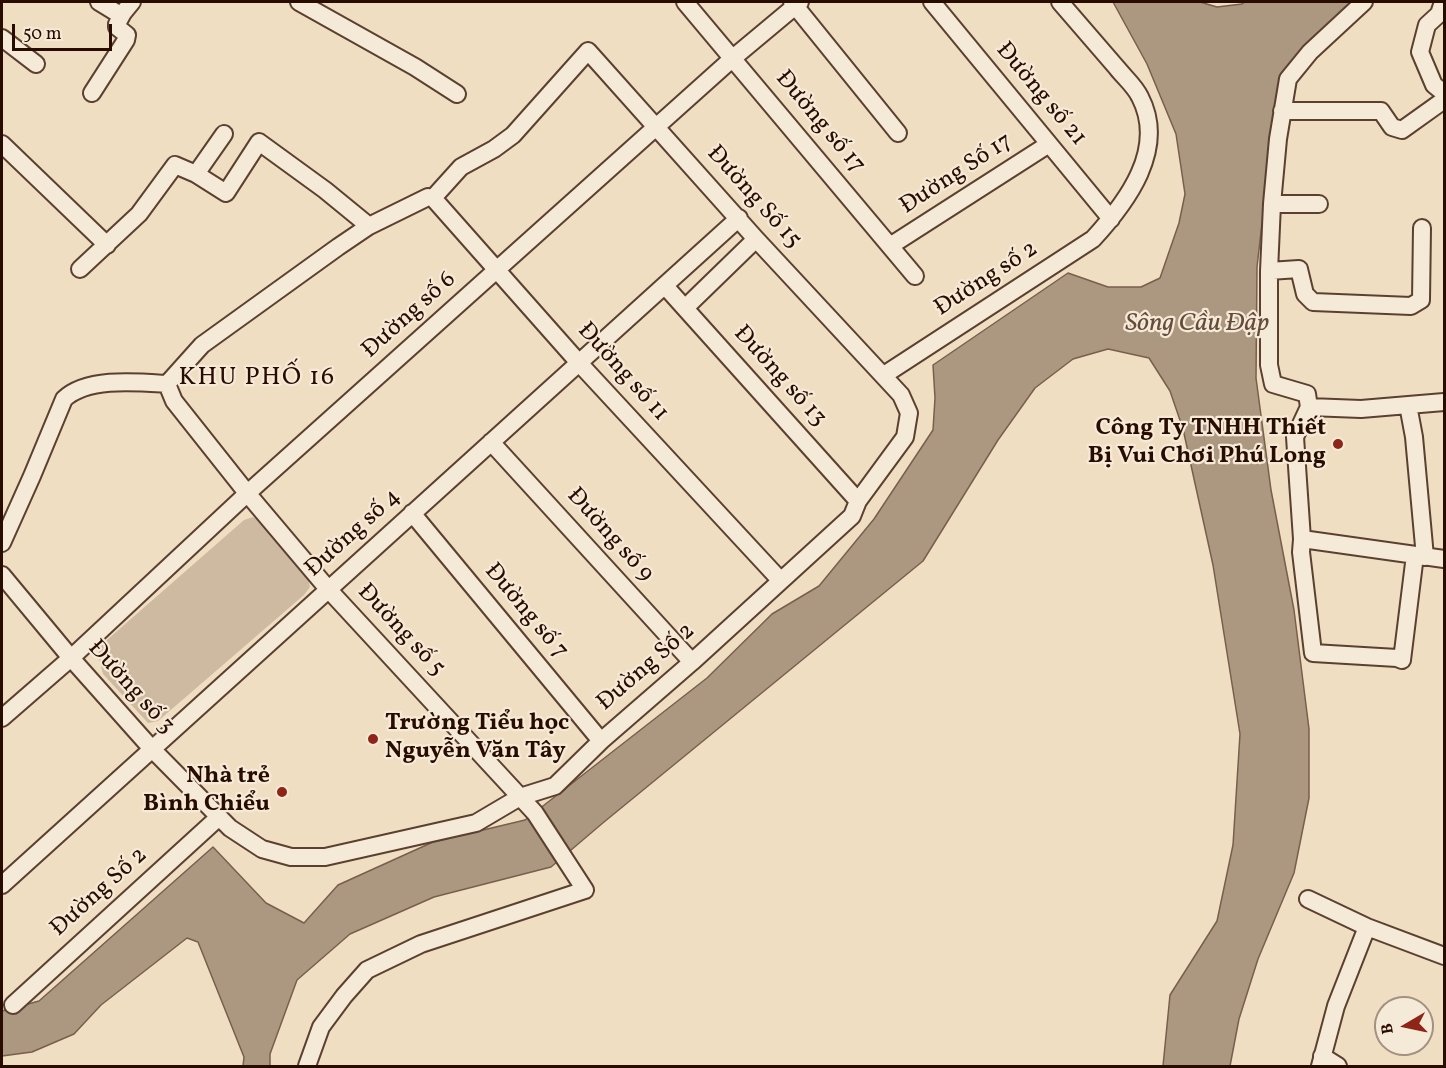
<!DOCTYPE html>
<html>
<head>
<meta charset="utf-8">
<style>
	body { margin:0 }
	#map { position:relative; width:1446px; height:1068px; overflow:hidden; background:#f0dec2; font-family:Vollkorn,serif }
	canvas { display:block }
	.frame { position:absolute; inset:0; border:3px solid #290c00; pointer-events:none }
	.north { position:absolute; left:1374px; top:996px; width:60px; height:60px; box-sizing:border-box; background:#f5ead7; border:2px solid #a39181; border-radius:50%; rotate:261deg; font-size:16px; font-weight:700; line-height:24px; text-align:center; color:#290c00 }
	.north::after { content:''; display:block; margin:auto; width:21px; height:27px; background:#8f2418; clip-path:polygon(50% 0,100% 100%,50% 72%,0 100%) }
	.scale { position:absolute; left:12px; top:24px; width:100px; height:27px; box-sizing:border-box; border:3px solid #290c00; border-top:0; padding-left:8px; font-size:18px; line-height:21px; white-space:nowrap; color:#290c00; -webkit-text-stroke:4px #f5ead7; paint-order:stroke }
</style>
</head>
<body>
<div id="map">
<canvas width="1446" height="1068"></canvas>
<div class="frame"></div>
<div class="north">B</div>
<div class="scale">50 m</div>
</div>
<script>
const ctx = document.querySelector('canvas').getContext('2d');
ctx.lineJoin = 'round';
function paint(path, color) { ctx.fillStyle = color; ctx.fill(path, 'evenodd'); }
function stroke(path, color, width, dash) { ctx.strokeStyle = color; ctx.lineWidth = width; ctx.lineCap = dash ? 'butt' : 'round'; ctx.setLineDash(dash || []); ctx.stroke(path); }
function write(font, color, halo, rows, align = 'center') {
  ctx.font = font + ' Vollkorn,serif'; ctx.lineWidth = 4.5; ctx.setLineDash([]); ctx.textBaseline = 'middle'; ctx.strokeStyle = halo; ctx.fillStyle = color; for (const [text, x, y, turn = 0] of rows) {
    ctx.save(); ctx.translate(x, y); ctx.rotate((+turn || 0) * Math.PI / 180); ctx.textAlign = isNaN(turn) ? turn : align; if (halo) ctx.strokeText(text, 0, 0); ctx.fillText(text, 0, 0); ctx.restore();
  }
}
paint(new Path2D(`
	M253 517 261 522 308 578 310 587 304 595 158 721 148 723 103 674 98 655 100 646 244 520Z`), '#cebaa1');
const water = new Path2D(`
	M1113 2H1200L1217 7 1242 4 1245 2H1353L1296 57 1284 76 1274 119 1257 267 1256 378 1271 490 1294 610 1309 729V798L1294 873 1258 959 1239 1019 1230 1066H1163L1170 995 1217 921 1233 845 1240 734 1213 565 1183 429 1170 391 1149 358 1108 349 1073 359 1035 388 998 440 923 561 604 822 551 867 434 897 350 934 297 980 270 1054V1066H243L244 1057 198 942 187 938 101 1005 74 1034 32 1052 2 1056V1011L39 1001 213 847 266 903 304 923 338 885 433 842 525 820 707 678 772 614 819 586 874 519 933 430 935 398 933 365 1068 273 1108 287H1141L1160 278 1179 223 1185 194 1176 134 1147 64Z`);
paint(water, '#ac9780');
stroke(water, '#785f4d', 1.5);
const minor = new Path2D(`
	M99 2 117 13H123L132 2
	M299 2 415 67 457 94
	M685 2 915 276
	M792 2 898 133
	M932 2 1111 219
	M1364 2 1310 52 1288 79 1278 139 1272 204 1269 271V365L1273 384 1307 394 1309 407 1295 437 1302 539 1301 552 1313 653 1397 658 1402 660 1415 555
	M1443 2 1439 14 1427 25 1420 52 1434 85 1444 93
	M2 38 36 64
	M92 93 126 40 127 35 117 27V24L123 13
	M1282 111H1381L1392 127 1402 130 1444 100
	M2 144 107 245
	M196 174 224 134
	M1272 204H1319
	M890 246 1049 144
	M80 269 139 214 175 165 196 174 226 193 259 142 325 190 369 226
	M1269 271 1299 269 1305 294 1313 302 1411 306 1421 300 1422 228
	M665 286 858 501
	M685 308 756 239
	M884 375 1093 239C1127 202 1167 149 1140 97 1135 86 1124 77 1117 68 1098 46 1079 24 1060 2
	M167 384 174 401 247 493 328 589 535 813 585 890 421 944 367 970 344 996 321 1027 307 1066
	M167 384 202 345 338 247 369 226 428 197 433 198 580 364 781 581
	M1408 405 1414 437 1425 557
	M1309 407 1361 409 1444 402
	M491 442 692 662
	M412 513 601 741
	M1302 539 1444 559
	M2 543 32 476 64 399C87 377 137 382 167 384
	M2 575 71 658 152 749 230 828 262 849 291 857H325L476 823 520 797 555 786 601 741 692 662 852 516 858 501 905 437 909 413 901 395 756 239 588 51 513 135 494 149 461 167 433 198
	M2 718 71 658 251 490 733 58 800 2
	M2 885 739 218
	M1308 899 1367 927 1444 956
	M13 1005 219 817
	M1322 1056 1338 1066
	M1320 1066 1336 1006 1367 927`);
stroke(minor, '#5b4030', 20);
stroke(minor, '#f5ead7', 16);
for (const [x, y, r, color] of [
	[1338,444,6,"#8f2418"],
	[373,739,6,"#8f2418"],
	[282,792,6,"#8f2418"]
]) { const dot = new Path2D(); dot.arc(x, y, r, 0, 2 * Math.PI); ctx.fillStyle = color; ctx.fill(dot); stroke(dot, '#f5ead7', 2); }
write('24px', '#290c00', '#f5ead7', [
	["Đường số 21",1040,95,50],
	["Đường số 17",819,123,50],
	["Đường Số 17",957,175,-33],
	["Đường Số 15",753,198,48],
	["Đường số 2",987,280,-33],
	["Đường số 6",410,316,-42],
	["Đường số 11",622,373,48],
	["Đường số 13",779,377,48],
	["Đường số 4",354,534,-42],
	["Đường số 9",609,536,48],
	["Đường số 7",525,612,50],
	["Đường số 5",400,631,47],
	["Đường Số 2",647,668,-41],
	["Đường số 3",130,688,48],
	["Đường Số 2",100,893,-42]
]);
write('bold 24px', '#290c00', '#f5ead7', [
	["Công Ty TNHH Thiết",1326,430],
	["Bị Vui Chơi Phú Long",1326,458],
	["Trường Tiểu học",385,725,"left"],
	["Nguyễn Văn Tây",385,753,"left"],
	["Nhà trẻ",270,778],
	["Bình Chiểu",270,806]
], 'right');
write('italic 26px', '#644b3a', '#f5ead7', [
	["Sông Cầu Đập",1197,325]
]);
ctx.letterSpacing = '1.5px';
write('26px', '#290c00', '#f5ead7', [
	["KHU PHỐ 16",257,379]
]);
ctx.letterSpacing = '0px';
</script>
</body>
</html>
